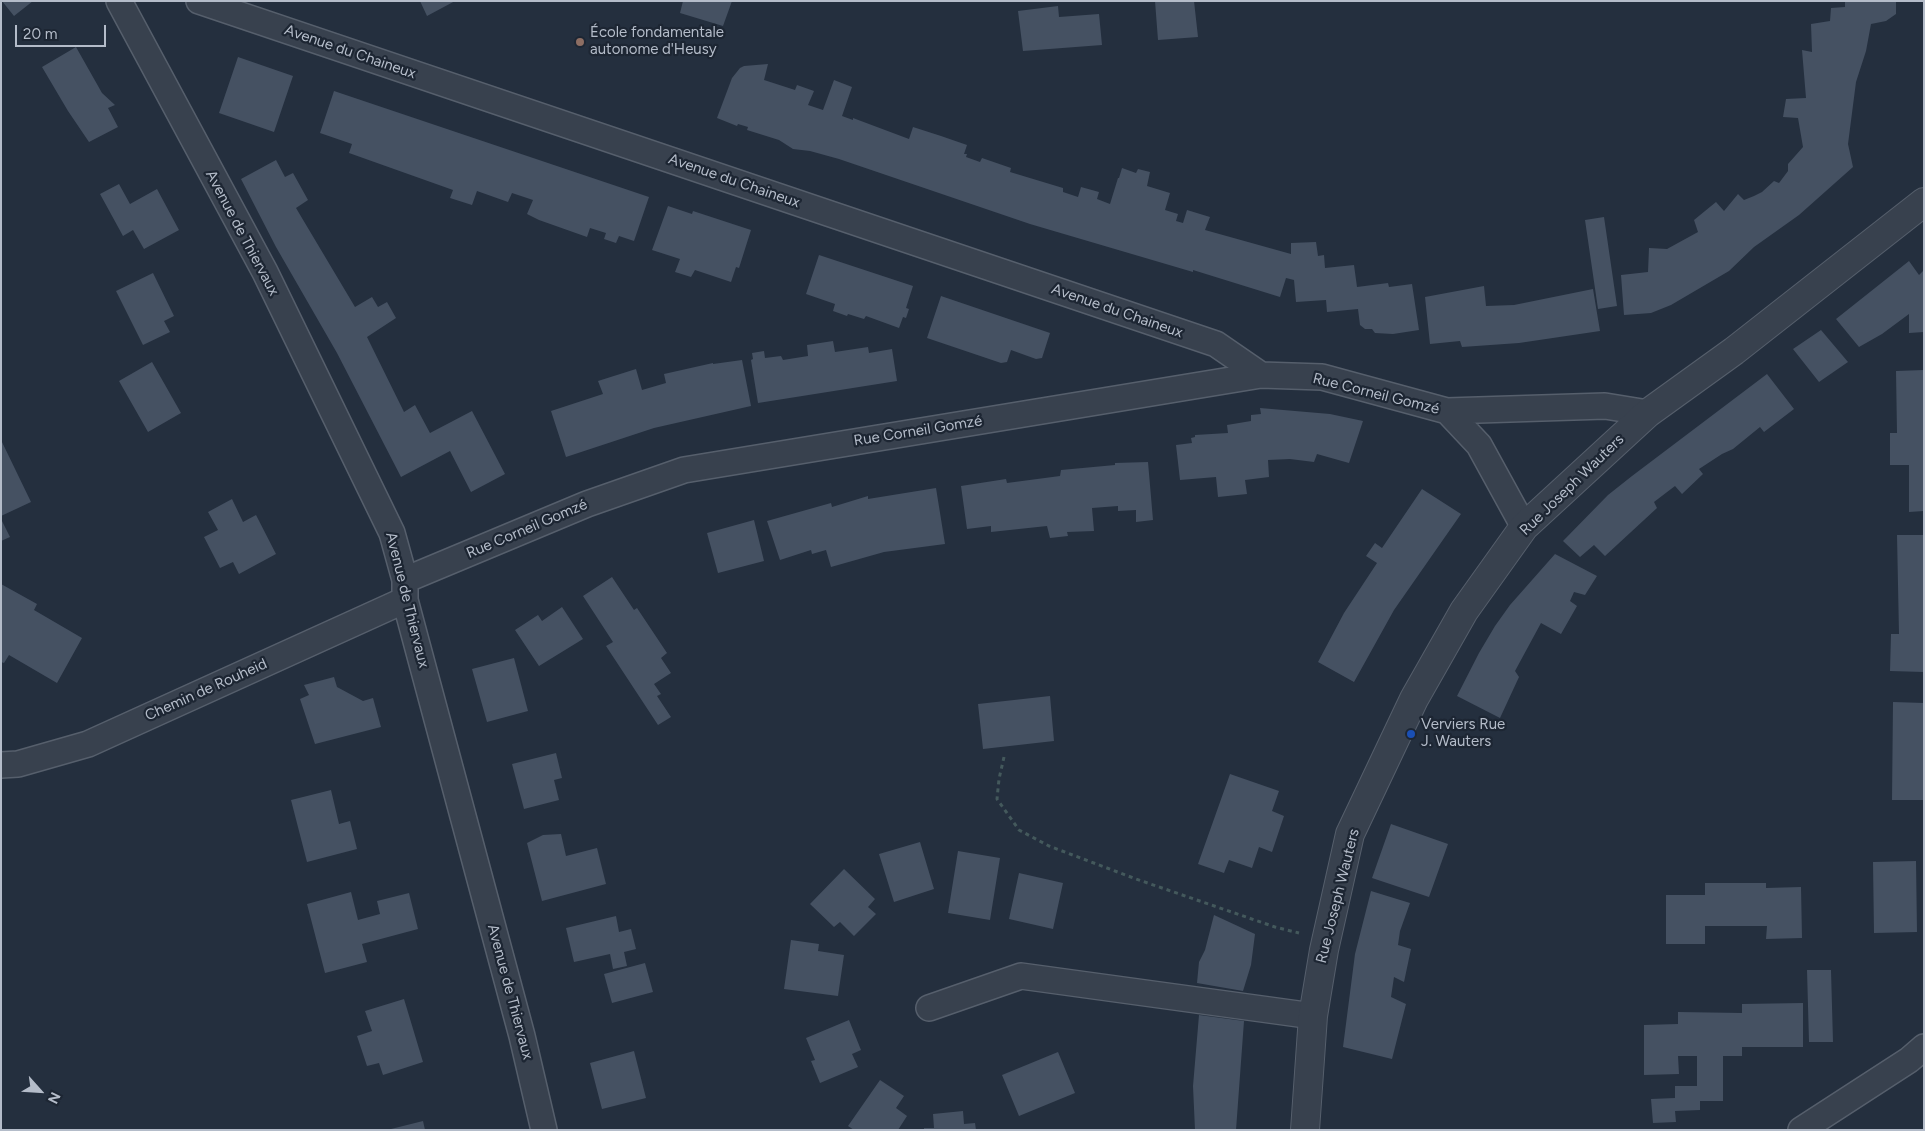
<!DOCTYPE html>
<html>
<head>
<meta charset="utf-8">
<style>
	body { margin:0 }
	#map { position:relative; width:1925px; height:1131px; overflow:hidden; background:#242f3e; font-family:Figtree,sans-serif }
	canvas { display:block }
	.frame { position:absolute; inset:0; border:2px solid #b4bcc9; pointer-events:none }
	.north { position:absolute; left:15px; top:1066px; width:50px; height:50px; -webkit-text-stroke:4px #1d2633; paint-order:stroke; rotate:116deg; font-size:14px; font-weight:700; line-height:20px; text-align:center; color:#b4bcc9 }
	.north::after { content:''; display:block; margin:auto; width:18px; height:22px; background:#b4bcc9; clip-path:polygon(50% 0,100% 100%,50% 72%,0 100%) }
	.scale { position:absolute; left:15px; top:25px; width:91px; height:22px; box-sizing:border-box; border:2px solid #b4bcc9; border-top:0; padding-left:6px; font-size:15px; line-height:18px; white-space:nowrap; color:#b4bcc9; -webkit-text-stroke:4px #1d2633; paint-order:stroke }
</style>
</head>
<body>
<div id="map">
<canvas width="1925" height="1131"></canvas>
<div class="frame"></div>
<div class="north">N</div>
<div class="scale">20 m</div>
</div>
<script>
const ctx = document.querySelector('canvas').getContext('2d');
ctx.lineJoin = 'round';
function paint(path, color) { ctx.fillStyle = color; ctx.fill(path, 'evenodd'); }
function stroke(path, color, width, dash) { ctx.strokeStyle = color; ctx.lineWidth = width; ctx.lineCap = dash ? 'butt' : 'round'; ctx.setLineDash(dash || []); ctx.stroke(path); }
function write(font, color, halo, rows, align = 'center') {
  ctx.font = font + ' Figtree,sans-serif'; ctx.lineWidth = 4.5; ctx.setLineDash([]); ctx.textBaseline = 'middle'; ctx.strokeStyle = halo; ctx.fillStyle = color; for (const [text, x, y, turn = 0] of rows) {
    ctx.save(); ctx.translate(x, y); ctx.rotate((+turn || 0) * Math.PI / 180); ctx.textAlign = isNaN(turn) ? turn : align; if (halo) ctx.strokeText(text, 0, 0); ctx.fillText(text, 0, 0); ctx.restore();
  }
}
paint(new Path2D(`
	M2 1H33L14 16Z
	M420 1H455L427 16Z
	M683 1H732L723 26 680 13Z
	M1155 1H1194L1198 37 1158 40Z
	M1845 1H1896V14L1886 21 1871 24 1866 51 1856 82 1848 144 1853 167 1799 215 1754 247 1729 271 1671 305 1651 313 1624 315 1621 275 1648 272 1649 248 1667 249 1698 232 1694 220 1716 202 1724 211 1738 194 1744 200 1754 196 1762 192 1774 181 1779 183 1788 171V164L1803 147 1798 118 1783 117 1786 99 1806 98 1802 50 1812 52 1811 24 1830 21 1831 8 1845 7Z
	M1058 6 1059 17 1099 14 1102 45 1023 51 1018 11Z
	M76 47 102 93 115 105 108 108 118 127 89 142 68 111 42 67Z
	M238 57 293 76 274 132 219 113Z
	M768 64 764 80 795 90 797 85 814 91 808 105 823 110 834 80 852 87 842 116 853 120V118L909 139 913 127 941 136 967 145 964 154H967L966 157 980 162 982 158 1011 168 1010 172 1063 188V192L1078 197 1081 187 1099 192 1097 199 1110 204 1118 178H1119L1122 168 1136 173 1138 169 1150 172 1147 186 1170 193 1165 210 1178 214 1176 221 1183 223 1187 210 1210 217 1205 230 1291 254V243L1316 242 1318 256 1324 255 1325 268 1354 265 1357 287 1388 283 1389 287 1412 284 1419 330 1393 334 1375 333 1372 329H1365L1360 325 1358 309 1327 312 1326 300 1296 302 1294 280 1286 278 1280 297 1193 270V272L1030 224 839 159 810 151 793 149 779 140 747 130 748 127 738 124 737 126 717 118 732 78 740 68 744 66Z
	M334 91 649 197 634 241 619 236 616 243 604 239 606 233 590 228 587 237 539 220 527 214 533 200 512 193 508 202 477 191 472 205 450 198 453 190 349 153 352 144 320 133Z
	M276 160 285 177 293 173 308 200 296 208 355 307 372 297 378 307 387 302 396 318 367 337 404 412 415 405 430 433 472 411 505 474 471 492 450 451 401 477 337 353 276 247 241 179Z
	M119 184 130 204 157 189 179 230 144 249 133 230 123 236 100 194Z
	M668 206 692 214 693 211 751 230 739 268 736 267 731 282 695 270 691 277 675 272 680 259 652 250Z
	M1604 217 1617 306 1598 309 1585 220Z
	M819 255 913 286 906 308 909 309 906 318 903 317 899 328 866 316 864 319 848 314 847 316 833 311 835 304 806 294Z
	M1909 261 1919 275 1924 270V332L1909 333V314L1882 334 1859 347 1836 319Z
	M153 273 174 316 164 321 170 332 143 345 116 291Z
	M1484 286 1486 306 1514 305 1593 289 1600 331 1519 343 1462 347 1460 341 1430 344 1425 297Z
	M941 296 1050 333 1042 358 1036 359 1011 350 1007 362 1001 363 927 338Z
	M1821 330 1848 362 1819 382 1793 349Z
	M833 341 835 352 868 347 869 353 892 349 897 381 758 403 751 360 753 359 752 353 764 351 765 358 781 356 783 360 808 356 807 345Z
	M742 360 751 406 654 428 566 457 551 411 603 394 598 381 636 369 642 390 666 383 664 374 713 363V364Z
	M152 362 181 413 148 432 119 381Z
	M1924 370V511L1909 512V465H1890V433H1897L1896 371Z
	M1767 374 1794 409 1764 432 1760 427 1733 449 1722 454 1699 469 1703 474 1682 494 1675 486 1654 502 1657 508 1605 556 1594 545 1580 557 1563 541 1608 495 1632 476Z
	M1260 408 1330 414 1363 421 1349 463 1317 454 1314 462 1290 459 1268 460 1269 477 1245 480 1247 494 1218 497 1216 477 1180 480 1176 445 1192 443 1191 438 1195 437V435L1228 433 1227 425 1251 421V415L1261 414Z
	M1 440 31 502 1 516Z
	M1148 462 1153 520 1136 522V510L1118 511V506L1092 508 1094 531 1067 532 1068 536 1050 538 1047 526 991 532V526L967 529 961 486 1006 479 1007 483 1060 476 1061 470 1115 465V463Z
	M936 488 945 544 884 552 831 567 826 550 812 554 811 550 780 560 767 521 831 503 832 507 868 496V499Z
	M1422 489 1461 514 1394 610 1354 682 1318 662 1344 613 1377 563 1366 556 1375 543 1382 548Z
	M232 499 243 522 256 515 276 554 239 574 233 562 220 568 204 537 218 530 208 512Z
	M1 519 10 537 1 541Z
	M754 520 764 561 718 573 707 533Z
	M1897 535H1924V672L1890 671 1891 634H1899Z
	M1555 554 1597 576 1585 595 1574 592 1570 601 1577 606 1561 634 1541 623 1515 671 1519 677 1500 718 1457 696 1479 653 1495 626 1510 605Z
	M612 577 634 610 637 608 667 653 661 658 671 673 654 684 661 694 657 696 671 717 658 725 606 646 613 642 583 596Z
	M1 584 37 604 34 610 82 638 57 683 9 655 4 663 1 662Z
	M562 607 583 639 539 666 515 630 538 615 542 621Z
	M514 658 528 711 487 722 472 669Z
	M334 677 337 687 363 701 373 698 381 727 315 744 300 699 309 695 304 685Z
	M1050 696 1054 741 983 749 978 704Z
	M1893 702 1924 703V800H1892Z
	M556 753 562 778 554 780 559 800 524 809 512 764Z
	M1230 774 1279 791 1272 811 1284 816 1272 852 1259 847 1252 868 1229 860 1224 873 1198 864Z
	M331 790 339 824 350 821 357 849 307 862 291 800Z
	M1391 824 1448 844 1429 897 1372 878Z
	M561 834 566 856 597 848 606 884 542 901 527 843 543 835Z
	M920 842 934 889 894 902 879 854Z
	M958 851 1000 858 990 920 948 913Z
	M1916 861 1917 932 1874 933 1873 862Z
	M844 869 875 899 868 907 876 914 854 936 840 922 834 927 810 904Z
	M1019 873 1063 883 1053 929 1009 919Z
	M1705 883H1766V888L1801 887 1802 938 1766 939 1767 926H1705V944H1666V895H1705Z
	M1371 891 1410 903 1400 931 1398 945 1411 949 1404 982 1394 977 1391 997 1406 1004 1392 1059 1343 1047 1355 954Z
	M351 892 358 920 380 914 377 901 409 893 418 929 362 944 367 962 325 973 307 904Z
	M1214 915 1255 934 1251 965 1243 991 1197 983 1199 962 1205 950Z
	M616 916 619 932 631 929 636 949 624 952 627 966 613 969 610 954 574 962 566 928Z
	M791 940 819 944 818 951 844 955 838 996 784 989Z
	M645 963 653 992 612 1003 604 974Z
	M1807 970H1831L1833 1042H1809Z
	M404 999 423 1062 383 1075 379 1063 367 1066 357 1036 372 1031 365 1011Z
	M1803 1003V1047H1742V1056H1723V1101H1700V1110L1675 1111 1676 1122 1653 1123 1651 1099 1675 1098V1086H1697V1056H1678L1679 1074 1644 1075V1025L1678 1024V1012L1742 1013V1004Z
	M1199 1015 1244 1021 1236 1130H1195L1193 1086Z
	M849 1020 861 1050 852 1054 858 1067 820 1083 811 1061 815 1060 806 1038Z
	M634 1051 646 1098 602 1109 590 1063Z
	M1058 1052 1075 1093 1019 1116 1002 1075Z
	M880 1080 904 1096 896 1108 907 1116 898 1130H854L848 1126Z
	M963 1111 964 1124 975 1123 976 1130H924V1128H934L933 1114Z
	M423 1121 425 1130H391V1129Z`), '#455162');
const minor = new Path2D(`
	M119 1 265 272 392 533 405 580V600L522 1036 544 1130
	M199 1 1216 344 1261 375
	M1447 411 1479 445 1524 527
	M405 580 587 504 684 470 1261 375 1322 377 1447 411 1605 406 1648 413
	M1 765 18 764 88 744 405 600
	M929 1008 1021 976 1313 1016
	M1801 1130 1909 1060 1924 1047`);
const tertiary = new Path2D(`
	M1305 1130 1313 1016 1324 950 1350 834 1414 699 1464 611 1524 527 1648 413 1734 351 1924 202`);
stroke(minor, '#565f6c', 28);
stroke(tertiary, '#565f6c', 30);
stroke(new Path2D(`
	M1004 757 999 779 997 799 1019 830 1049 846 1136 879 1275 927 1299 933`), '#44595c', 3, [4, 4]);
stroke(minor, '#38414e', 25);
stroke(tertiary, '#38414e', 28);
for (const [x, y, r, color] of [
	[580,42,5,"#8d6e63"],
	[1411,734,5,"#1a4fb4"]
]) { const dot = new Path2D(); dot.arc(x, y, r, 0, 2 * Math.PI); ctx.fillStyle = color; ctx.fill(dot); stroke(dot, '#1d2633', 2); }
write('15px', '#b4bcc9', '#1d2633', [
	["École fondamentale",590,33],
	["autonome d'Heusy",590,50],
	["Verviers Rue",1421,725],
	["J. Wauters",1421,742]
], 'left');
write('15px', '#b4bcc9', '#1d2633', [
	["Avenue du Chaineux",350,52,19],
	["Avenue du Chaineux",734,181,19],
	["Avenue de Thiervaux",242,233,62],
	["Avenue du Chaineux",1117,311,19],
	["Rue Corneil Gomzé",1376,394,14],
	["Rue Corneil Gomzé",918,431,-9],
	["Rue Joseph Wauters",1572,485,-44],
	["Rue Corneil Gomzé",527,529,-23],
	["Avenue de Thiervaux",407,600,76],
	["Chemin de Rouheid",206,690,-24],
	["Rue Joseph Wauters",1338,896,-76],
	["Avenue de Thiervaux",510,992,75]
]);
</script>
</body>
</html>
